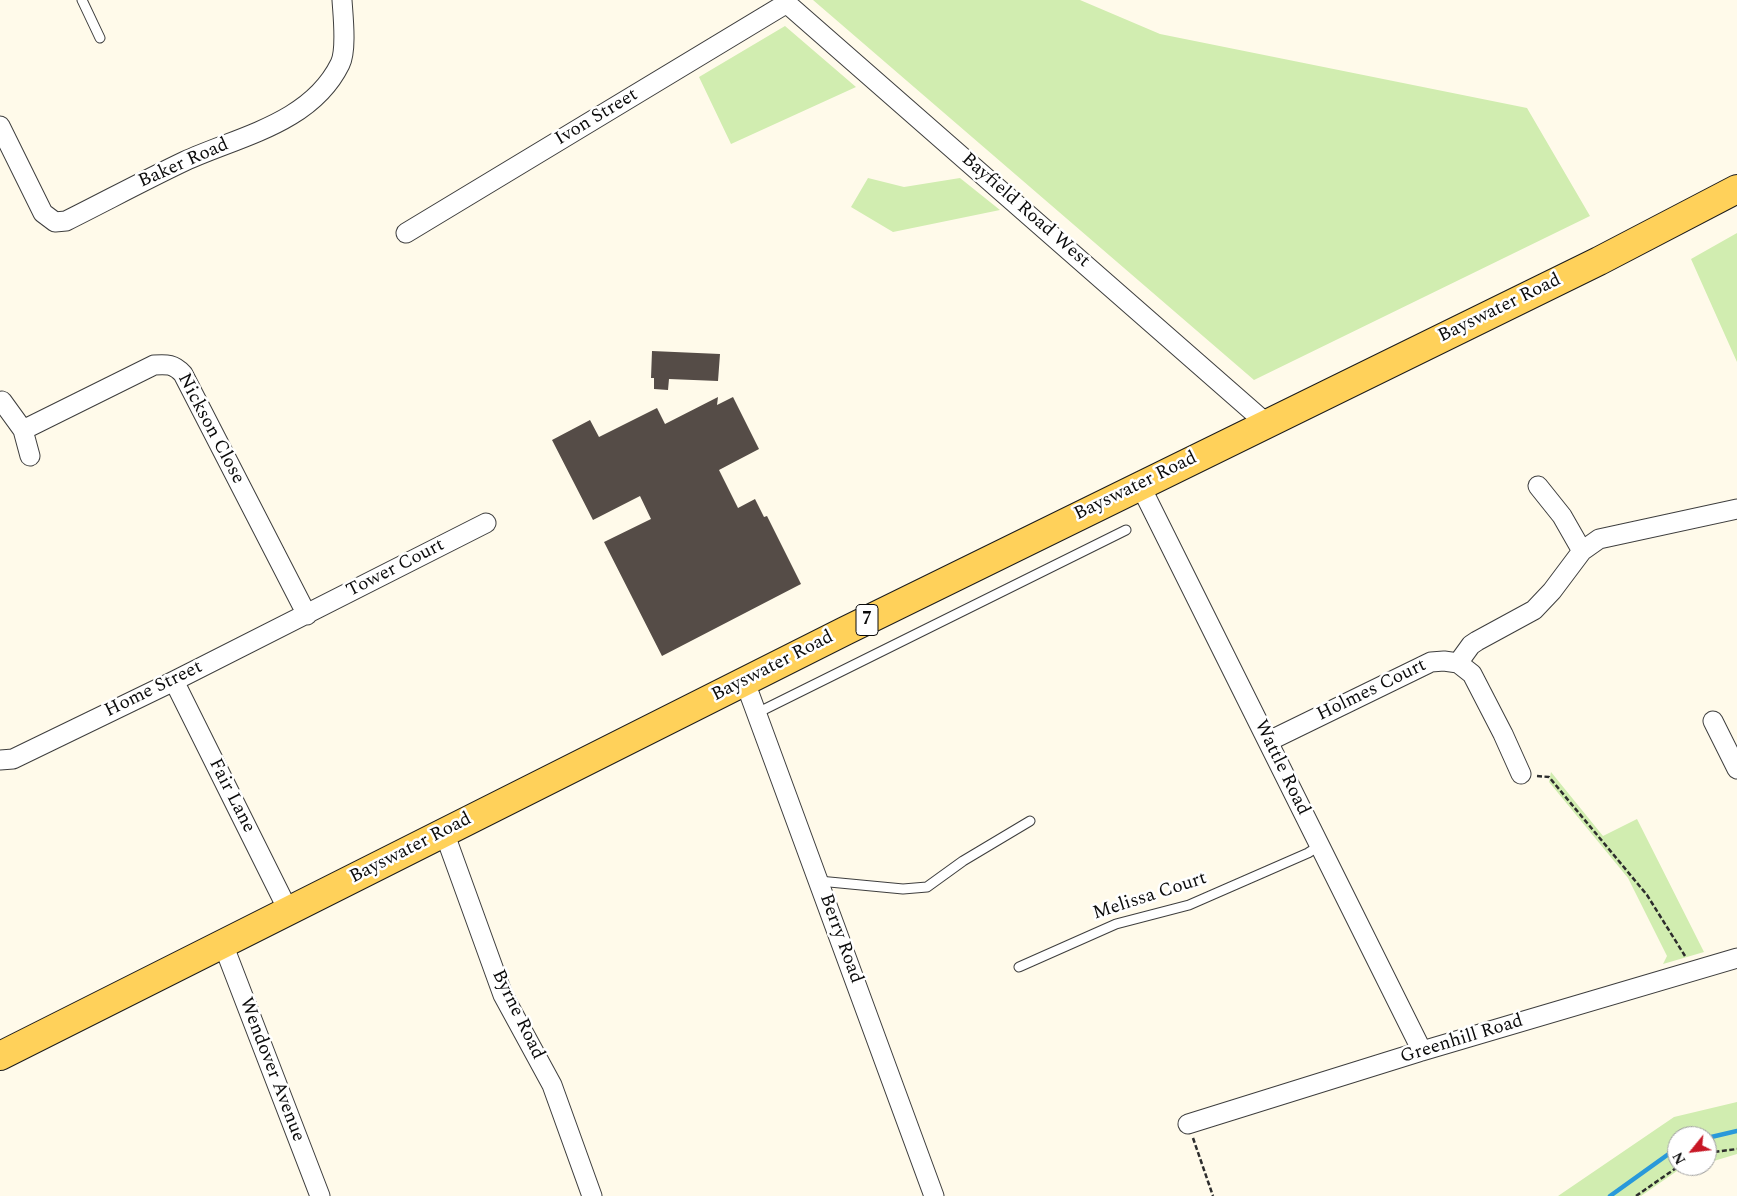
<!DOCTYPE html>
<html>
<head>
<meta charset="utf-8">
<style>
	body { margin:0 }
	#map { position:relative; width:1737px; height:1196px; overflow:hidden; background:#fffaea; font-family:Spectral,serif }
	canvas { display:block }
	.north { position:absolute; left:1667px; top:1126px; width:50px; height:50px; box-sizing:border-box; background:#fff; border:1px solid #9d9d9d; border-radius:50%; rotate:241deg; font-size:14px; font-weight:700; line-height:20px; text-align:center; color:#0b0b0b }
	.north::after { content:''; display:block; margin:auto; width:18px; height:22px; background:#c71725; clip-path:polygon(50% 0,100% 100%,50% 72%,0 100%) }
</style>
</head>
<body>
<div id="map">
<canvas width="1737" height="1196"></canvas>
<div class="north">N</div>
</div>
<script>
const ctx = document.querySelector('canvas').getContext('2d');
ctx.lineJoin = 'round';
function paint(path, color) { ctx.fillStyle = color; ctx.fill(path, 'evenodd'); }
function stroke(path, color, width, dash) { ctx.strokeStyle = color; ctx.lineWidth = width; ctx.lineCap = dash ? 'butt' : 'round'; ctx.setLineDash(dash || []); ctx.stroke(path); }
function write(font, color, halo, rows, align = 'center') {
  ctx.font = font + ' Spectral,serif'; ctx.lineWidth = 5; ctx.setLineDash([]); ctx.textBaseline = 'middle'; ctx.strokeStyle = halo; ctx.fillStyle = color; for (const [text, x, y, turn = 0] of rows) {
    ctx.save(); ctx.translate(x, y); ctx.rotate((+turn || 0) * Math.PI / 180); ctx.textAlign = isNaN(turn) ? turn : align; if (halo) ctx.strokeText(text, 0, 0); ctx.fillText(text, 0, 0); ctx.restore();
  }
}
paint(new Path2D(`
	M813 0H1080L1160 34 1527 108 1590 216 1254 380Z
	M785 26 856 87 731 144 699 77Z
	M868 178 904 187 960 178 1000 210 893 232 851 207Z
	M1737 233V362L1691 259Z
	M1551 772 1603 836 1637 819 1704 952 1663 964 1667 956 1628 878 1549 782Z
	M1737 1102V1154L1707 1163V1136H1677V1166H1695L1677 1171 1641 1196H1558L1674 1117Z`), '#d1edb0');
stroke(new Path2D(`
	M1707 1138 1737 1131
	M1610 1196 1677 1148`), '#2999da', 4.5);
paint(new Path2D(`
	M652 351 720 354 718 381 669 379 668 390 654 389V378H651Z
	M718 397 717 405 733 397 759 449 719 470 738 508 755 499 764 517 767 516 801 584 662 656 604 542 651 519 640 496 593 520 552 440 590 420 599 437 657 408 665 424Z`), '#554c47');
const lane = new Path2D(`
	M82 0 100 38
	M757 713 1126 530
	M819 881 903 889 927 887 963 861 1030 821
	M1019 967 1116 924 1189 905 1308 853 1319 846`);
const street = new Path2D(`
	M783 0 1267 424
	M0 126 43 213 55 222 66 221C106 201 145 180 185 161 240 136 311 123 340 64 347 50 343 16 342 0
	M406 233 787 3
	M2 401 23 430 30 456
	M23 430 154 365C167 364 174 364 183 374L307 615
	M1140 485 1422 1051
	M1538 486 1562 516 1582 551
	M1458 663 1472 674 1503 734 1521 774
	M174 681 288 910
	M745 682 934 1196
	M1713 721 1737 769
	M1269 741 1431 662 1444 661 1458 663 1471 645 1477 641 1534 610 1552 591 1582 551 1599 539 1737 509
	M0 760 13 759 174 681 486 523
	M444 832 503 995 552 1085 592 1196
	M223 944 320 1196
	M1188 1124 1422 1051 1737 958`);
const primary = new Path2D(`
	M0 1056 845 631 1599 261 1737 189`);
stroke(lane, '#3e3e3e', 11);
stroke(street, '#3e3e3e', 21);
stroke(primary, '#1c1c1c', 30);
stroke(new Path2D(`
	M1537 776 1549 777 1647 895 1685 956
	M1193 1138 1213 1196
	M1707 1153 1737 1149
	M1636 1196 1679 1166`), '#2d2d2d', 2.5, [5, 2.5]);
stroke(lane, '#fff', 9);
stroke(street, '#fff', 19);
stroke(primary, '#ffd15a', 28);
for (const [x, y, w] of [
	[867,620,22]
]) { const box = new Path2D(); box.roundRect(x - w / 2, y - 15.5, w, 31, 4); ctx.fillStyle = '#fff'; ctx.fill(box); stroke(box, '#0b0b0b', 1); }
write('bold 18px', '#0b0b0b', null, [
	["7",867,620]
]);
write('19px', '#0b0b0b', '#fff', [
	["Ivon Street",597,118,-31],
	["Baker Road",184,164,-24],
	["Bayfield Road West",1025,211,41],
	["Bayswater Road",1500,309,-26],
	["Nickson Close",210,429,62],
	["Bayswater Road",1136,487,-26],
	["Tower Court",396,569,-27],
	["Bayswater Road",773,667,-27],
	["Home Street",154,690,-26],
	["Holmes Court",1372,691,-26],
	["Wattle Road",1281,768,64],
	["Fair Lane",231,796,63],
	["Bayswater Road",411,849,-27],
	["Melissa Court",1150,897,-18],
	["Berry Road",840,939,70],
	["Byrne Road",517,1015,64],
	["Greenhill Road",1462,1040,-17],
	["Wendover Avenue",271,1070,69]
]);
</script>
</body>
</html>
